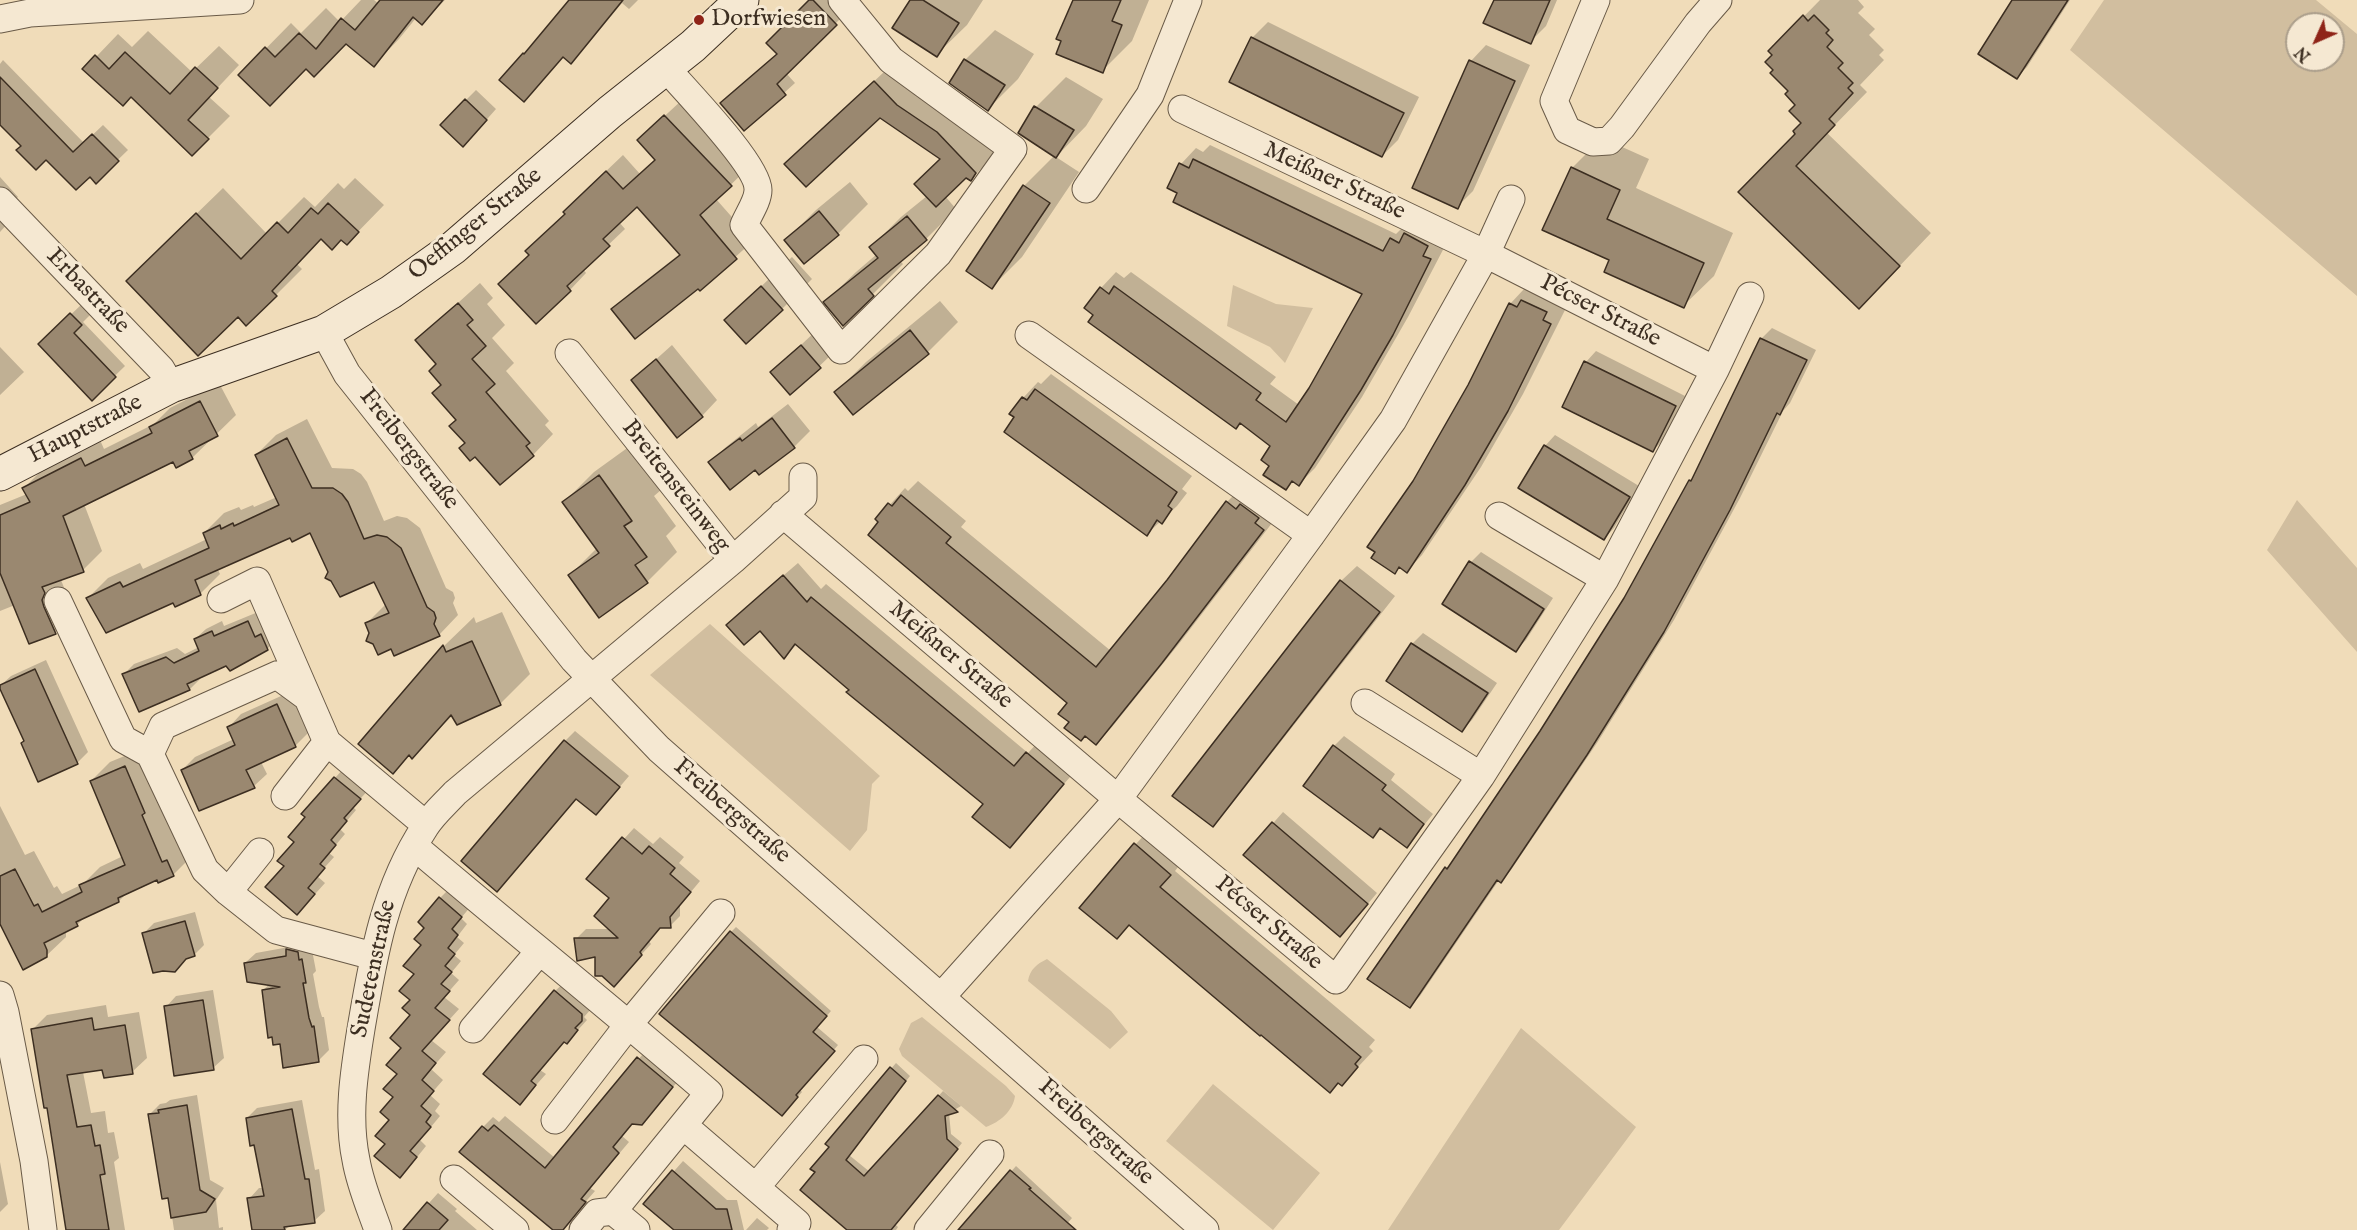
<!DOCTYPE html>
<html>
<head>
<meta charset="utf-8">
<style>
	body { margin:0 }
	#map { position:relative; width:2357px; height:1230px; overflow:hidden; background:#f0dcb9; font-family:"IM FELL English",serif }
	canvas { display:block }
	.north { position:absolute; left:2285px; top:12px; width:60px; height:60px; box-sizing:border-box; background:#f5e8d2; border:2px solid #ab9e8b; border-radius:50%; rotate:225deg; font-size:16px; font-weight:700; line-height:24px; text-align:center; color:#3c2e21 }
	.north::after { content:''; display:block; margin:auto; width:21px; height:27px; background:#8f2418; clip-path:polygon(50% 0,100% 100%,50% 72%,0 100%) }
</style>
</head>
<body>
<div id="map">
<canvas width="2357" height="1230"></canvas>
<div class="north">N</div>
</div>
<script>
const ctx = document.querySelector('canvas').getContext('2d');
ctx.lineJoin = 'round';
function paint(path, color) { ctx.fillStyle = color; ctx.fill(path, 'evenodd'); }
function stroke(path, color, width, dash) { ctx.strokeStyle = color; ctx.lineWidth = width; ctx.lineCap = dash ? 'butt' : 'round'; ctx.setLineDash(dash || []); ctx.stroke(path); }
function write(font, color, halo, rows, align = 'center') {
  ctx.font = font + ' "IM FELL English",serif'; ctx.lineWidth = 6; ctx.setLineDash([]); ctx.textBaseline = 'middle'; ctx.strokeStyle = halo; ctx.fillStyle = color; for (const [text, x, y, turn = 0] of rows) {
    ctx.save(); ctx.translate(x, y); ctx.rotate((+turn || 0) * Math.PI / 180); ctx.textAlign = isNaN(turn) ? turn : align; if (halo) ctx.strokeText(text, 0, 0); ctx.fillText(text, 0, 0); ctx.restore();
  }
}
paint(new Path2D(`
	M2104 0H2316L2357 34V296L2070 50ZM2297 24H2333V60H2297Z
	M1233 285 1276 304 1313 308 1285 363 1270 347 1227 326Z
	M2297 500 2357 568V652L2267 550Z
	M710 624 880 776 872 784 867 830 850 851 650 675Z
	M1047 959 1111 1011 1128 1032 1110 1049 1028 981C1030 969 1037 964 1047 959Z
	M922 1017 1006 1086 1015 1096C1013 1111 1000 1122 986 1127L902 1056 899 1049 911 1023Z
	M1521 1028 1636 1127 1559 1230H1388Z
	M1213 1084 1320 1173 1273 1230 1166 1141Z`), '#d1be9f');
paint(new Path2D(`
	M361 0H374L379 4 382 0H445L422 23 416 18 399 39 374 65 346 42 306 67 240 75 291 23 301 33 326 8 340 22Z
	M572 0H638L629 9 622 3 588 44 571 62 564 56 524 100V54Z
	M811 0H833L846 13 786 73 795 83 744 129 732 93 778 53Z
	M912 0H983L967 25 936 55Z
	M1074 0H1149L1132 41 1102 71Z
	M1495 0H1557L1546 26 1530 42Z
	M1820 0H1858L1864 7 1858 13 1875 29 1869 35 1884 50 1879 55 1884 60 1860 85 1867 92 1827 133 1931 233 1892 274 1741 192 1797 134 1803 123 1798 105 1776 70 1774 55 1770 51Z
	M2014 0H2070L2027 67 2017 77Z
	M1268 22 1419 97 1398 140 1382 156 1252 38Z
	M995 30 1034 54 1018 79 988 109 965 60Z
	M148 31 192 72 219 46 239 65 209 97 230 116 192 154 96 57 118 34 132 47Z
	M1486 45 1530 65 1473 191 1457 207 1471 61Z
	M901 56 997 153 971 179 966 176 945 196 956 209 926 239 899 260 903 264 843 324 825 302 856 272 877 254 871 247 901 217 927 196 942 159 880 116 786 164Z
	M3 60 84 143 103 125 128 150 96 181 90 175 23 146 0 123V64Z
	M1066 77 1103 99 1086 126 1056 157 1079 172 1022 257 992 287 1024 186 1055 155 1020 133 1036 107Z
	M476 90 496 109 473 135 466 100Z
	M682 100 747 169 716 199 753 241 700 289 699 287 613 310 630 293 681 253 637 205 619 222 625 229 583 269 586 273 570 290 530 254 581 195 623 155 640 174 657 159 656 124Z
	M1602 138 1649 159 1636 188 1733 233 1714 276 1683 306 1611 259 1572 168Z
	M1210 145 1396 234 1406 224 1446 244 1408 317 1362 397 1315 468 1299 484 1293 480 1285 488 1271 465 1272 445 1095 315 1101 288 1116 272 1124 278 1131 272 1276 377 1270 384 1299 405 1364 293 1169 188 1181 164 1196 148 1203 152Z
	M0 177 18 197 12 203 9 222 0 232Z
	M355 178 384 205 347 243 342 238H322L297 264 302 269 276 295 238 315 154 255 223 188 267 234 304 197 315 207 338 183 344 189Z
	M850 182 868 204 838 234 805 262 786 240 816 210Z
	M792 257 812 279 782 309 726 320Z
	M480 283 493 298 487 304 505 325 492 338 514 363 506 371 549 421 545 425 553 434 533 455 466 443 443 384 438 364 417 340Z
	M1525 288 1566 308 1523 394 1481 467 1422 555 1407 571 1470 386 1510 304Z
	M940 301 958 322 928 352 853 413 836 392 866 362Z
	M82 304 91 314 83 322 125 366 92 398 40 344Z
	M832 316 850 337 791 393 772 372Z
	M1772 328 1816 350 1790 403 1783 411 1740 498 1674 620 1597 743 1511 870 1499 880 1420 996 1410 1006 1369 978 1447 868 1455 860 1542 732 1625 598 1690 480 1695 476 1761 339Z
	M672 345 717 400 702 416 633 380Z
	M0 347 24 372 0 395Z
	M1596 351 1685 396 1663 440 1653 451 1564 406 1586 362Z
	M1051 374 1192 476 1182 489 1187 493 1177 506 1147 534 1016 417 1023 398 1038 382 1041 384Z
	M219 383 236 415 192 458 173 460 84 504 102 551 83 570 61 580 74 613 55 632 15 605 0 611V505L27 494 24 488 43 469 100 440 104 449 154 424 170 408Z
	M788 404 810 431 794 447 759 473 756 468 710 462 726 447 756 423 758 427Z
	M307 419 332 468 353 469 361 474 367 482 384 521 397 516 407 518 420 528 446 588 453 592 455 598 453 603 458 615 439 635 392 647 371 633 366 624 386 604 375 580 330 572 311 531 290 536 217 568 220 574 200 594 174 601 88 598 108 578 140 563 143 569 207 539 204 533 224 513 239 507 241 510 253 505 254 507 277 497 256 455 276 435Z
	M1555 435 1639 486 1614 528 1604 539 1545 446Z
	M630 446 661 490 654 496 676 526 666 536 677 552 647 582 570 575 597 548 564 502 594 472Z
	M918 481 966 521 961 527 1111 651 1168 581 1227 502 1243 486 1279 514 1178 645 1112 727 1096 743 1071 722 1069 702 877 519 905 488 908 491Z
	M1481 552 1553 598 1526 640 1516 650 1444 604 1471 562Z
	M798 563 821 589 826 584 1028 753 1041 739 1077 769 1010 846 985 803 797 644 784 657 760 629 742 611Z
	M1357 566 1395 596 1228 809 1212 825 1341 581Z
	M258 612 277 639 267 649 199 677 200 679 190 689 124 674 134 664 177 648 185 654 199 647 195 639 206 629 222 621 224 626Z
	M502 612 530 674 500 704 453 715 412 756 410 755 393 772 360 744 444 646 474 617 476 623Z
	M1423 633 1497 683 1472 720 1462 730 1388 681 1412 644Z
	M46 660 88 752 77 763 39 780 25 740 0 686 11 676Z
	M290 692 308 733 295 746 261 762 267 774 254 786 182 770 195 757 234 739 229 727 241 714Z
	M575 731 629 776 606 803 565 741Z
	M1344 736 1395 774 1391 780 1433 814 1407 846 1381 827 1372 836 1334 746Z
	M144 748 192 856 173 875 158 878 128 892 119 901 87 915 77 925 66 931V937L46 956 0 922V806L25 855 34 851 54 888 57 886 62 894 83 884 100 867 123 856 91 781 110 762Z
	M345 767 370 788 353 807 356 810 340 829 345 834 329 853 334 857 317 876 325 883 307 903 286 866 296 841 335 778Z
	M1283 812 1377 893 1350 925 1245 855Z
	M634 828 653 844 660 837 684 857 679 863 700 881 680 905V916L670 926 661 927 649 941 651 944 614 985 597 955 576 939 586 929H609L611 898 588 879Z
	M1150 829 1185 858 1175 871 1375 1040 1369 1047 1373 1051 1342 1084 1339 1082 1330 1091 1130 924 1135 845Z
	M450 888 471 906 461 918 467 924 457 937 464 943 454 955 461 961 451 973 459 980 444 997 459 1009 431 1040 446 1052 431 1069 443 1080 430 1095 440 1104 435 1111 440 1116 420 1140 426 1146 410 1166 387 1144 403 1047 413 1015 412 999 426 927 440 898Z
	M195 912 204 945 194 955 188 956 174 971 144 933 154 923Z
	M736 927 831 1011 817 1027 838 1045 800 1090 802 1092 787 1109 731 932Z
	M289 947 312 950 316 971 313 974 319 1007 322 1017H324L329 1050 318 1061 281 1042 263 990 270 984 245 963 256 953Z
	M566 981 591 1009 584 1017 587 1020 567 1042 565 1040 540 1070 546 1074 520 1103 555 991Z
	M213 990 224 1058 213 1068 166 1007 176 996Z
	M106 1005 108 1017 139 1012 147 1058 132 1072 103 1069 83 1072 91 1113 105 1111 108 1133 114 1132 119 1158 114 1162 125 1230H68L48 1106 33 1029 47 1015Z
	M648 1048 682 1076 652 1113 633 1122 622 1136 629 1142 590 1188 595 1191 561 1230H555L483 1127 493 1117 499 1122 505 1116 555 1158Z
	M896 1063 910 1076 849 1155 870 1172 943 1091 961 1106 949 1113 951 1134 962 1143 895 1224 898 1227 896 1230H850L817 1172 831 1147 827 1143Z
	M197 1095 210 1180 224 1188 216 1200 219 1228 223 1227V1230H174L169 1196 149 1115 160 1104 166 1103 170 1100Z
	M302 1100 315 1170 319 1169 325 1211 314 1221 291 1224 285 1230H254L249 1199 259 1188H264L256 1143 247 1118 257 1108Z
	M683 1161 727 1200H737L744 1230H676L645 1204Z
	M0 1162 8 1204 0 1212Z
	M1016 1166 1072 1218 1066 1225 1071 1230H960Z
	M438 1193 457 1209 455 1211 477 1230H405Z
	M757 1218 769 1228 767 1230H746Z`), '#0003');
const building = new Path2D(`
	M380 0H443L422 25 413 17 374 67 346 44 314 77 306 69 270 106 238 75 265 47 275 57 299 33 316 49 341 18 355 30Z
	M569 0H623L571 64 563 57 524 102 499 80 523 53 524 54Z
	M809 0H813L837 25 777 84 786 95 744 131 720 103 777 54 766 43Z
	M910 0H923L959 23 937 57 892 28Z
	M1073 0H1121L1112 21 1122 25 1103 73 1056 54 1061 41 1056 39Z
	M1494 0H1550L1531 44 1483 23Z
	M2012 0H2068L2017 79 1978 54Z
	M1803 15 1808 21 1814 15 1829 30 1826 33 1833 40 1827 47 1843 63 1838 68 1853 83 1848 88 1853 93 1829 119 1835 125 1796 166 1900 266 1859 309 1738 192 1795 134 1793 131 1801 123 1789 111 1795 105 1785 94 1788 91 1770 73 1773 70 1765 62 1772 55 1768 51Z
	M1251 37 1404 113 1382 157 1229 82Z
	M125 52 170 94 195 67 218 88 188 120 209 139 192 156 131 97 123 106 82 69 95 55 109 69Z
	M964 59 1005 85 988 111 949 83Z
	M1469 60 1515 81 1458 209 1412 188Z
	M0 77 73 152 92 134 119 161 96 184 90 177 76 190 46 160 36 170 16 150 21 146 0 125Z
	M874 81 897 105 937 132 976 173 971 181 966 178 936 207 914 184 940 159 880 118 806 187 784 164Z
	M465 99 487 120 463 147 440 125Z
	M1034 106 1074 130 1056 158 1018 133Z
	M664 115 732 186 700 215 737 259 700 291 698 289 635 339 611 309 680 255 637 207 603 239 610 246 567 286 571 291 536 324 498 284 529 255 525 251 565 214 563 212 606 171 623 189 655 160 637 140Z
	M1193 159 1383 251 1390 238 1399 243 1404 233 1428 246 1423 256 1431 259 1393 335 1361 390 1299 486 1292 481 1286 490 1263 475 1269 466 1261 460 1270 446 1240 423 1236 429 1088 322 1093 315 1084 308 1100 287 1109 294 1114 286 1261 393 1256 400 1286 422 1309 388 1362 294 1173 202 1177 193 1167 188 1179 163 1189 168Z
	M1571 167 1620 190 1607 219 1704 263 1684 308 1604 272 1609 260 1542 230Z
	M1023 185 1050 203 992 289 966 271Z
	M328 203 359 232 347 245 341 240 332 250 321 239 272 291 277 296 246 326 238 317 198 356 126 281 196 213 241 259 277 222 288 233 311 208 318 214Z
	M819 211 839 235 804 264 784 240Z
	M907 216 927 240 868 289 874 296 843 326 823 302 878 258 869 247Z
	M761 286 783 310 746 344 724 320Z
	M1521 300 1547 312 1543 320 1551 324 1508 411 1465 485 1407 573 1399 567 1395 574 1371 558 1375 552 1367 547 1413 481 1468 385 1509 303 1517 307Z
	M458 303 473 320 467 325 486 346 472 359 495 384 486 392 530 443 526 446 534 456 500 485 475 457 470 461 459 448 465 443 449 426 456 420 432 393 441 385 429 371 436 364 415 340Z
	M70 313 82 325 74 333 116 377 92 401 38 344Z
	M910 330 929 354 853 415 834 392Z
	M1760 338 1807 360 1780 415 1777 413 1730 510 1664 632 1587 755 1501 883 1497 880 1410 1008 1367 979 1445 867 1447 869 1540 731 1624 598 1689 480 1691 481Z
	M801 345 821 368 790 395 770 372Z
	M656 359 703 417 677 438 631 380Z
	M1584 361 1676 406 1653 452 1562 407Z
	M1035 389 1177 492 1168 506 1172 509 1162 524 1157 520 1147 536 1004 432 1014 417 1009 414 1022 397 1027 400Z
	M200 401 218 436 189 451 193 459 176 468 173 462 63 516 84 572 42 587 45 593 42 600 44 607 56 634 29 644 0 573V515L30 502 22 488 81 458 85 466 152 433 149 427Z
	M772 418 795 448 759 475 755 470 730 490 708 462 740 438 742 441Z
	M287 438 312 488H333L342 494 348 502 364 539 377 535 387 537 401 548 427 607 434 612 436 618 434 624 440 636 394 656 391 649 378 655 373 644 366 641 369 633 365 623 389 613 374 582 340 597 331 581 325 578 328 572 310 533 292 542 290 538 195 580 201 595 175 607 173 603 106 633 86 598 120 582 123 587 209 548 203 533 220 525 221 529 233 523 234 526 279 505 255 455Z
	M1544 445 1630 497 1604 540 1518 488Z
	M599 475 632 521 624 526 647 557 635 565 648 583 599 618 568 575 599 553 562 502Z
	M901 495 951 537 946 543 1096 667 1167 580 1226 501 1236 509 1240 504 1259 518 1255 523 1264 530 1162 663 1096 745 1085 736 1081 741 1064 728 1069 722 1058 714 1067 703 868 535 878 522 875 519 888 503 892 506Z
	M1469 561 1544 609 1516 652 1442 604Z
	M783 575 807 602 811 597 1014 766 1026 752 1064 784 1010 848 972 817 983 804 846 692 849 690 795 644 784 659 760 631 744 645 726 625Z
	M1340 580 1380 612 1213 827 1172 796Z
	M248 621 255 637 261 634 268 650 230 671 226 666 187 684 190 690 139 712 122 674 166 657 174 663 199 651 194 639 212 631 214 636Z
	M472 641 501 705 457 725 451 715 412 759 409 755 393 774 358 744 443 645 446 652Z
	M1411 643 1488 693 1462 732 1386 681Z
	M35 669 78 764 38 782 21 743 24 741 0 689V685Z
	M277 704 296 747 246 770 255 788 199 811 181 770 235 745 227 727Z
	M564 740 620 787 596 815 576 799 497 892 461 861Z
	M1333 745 1386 785 1382 790 1424 824 1407 848 1380 828 1373 838 1303 786Z
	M125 766 145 813 142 815 162 862 167 860 174 876 158 883 157 880 118 898 119 902 76 922 78 926 44 943 47 950V957L23 970 0 924V876L15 869 34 906 38 904 42 912 82 892 79 885 125 865 90 781Z
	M334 777 361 799 344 818 347 821 331 840 336 845 320 864 325 868 308 888 315 894 297 915 265 887 284 866 277 861 294 842 288 837 305 817 301 814Z
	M1272 822 1368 904 1340 937 1243 855Z
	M622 837 642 854 649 846 675 868 670 874 691 892 670 917 671 928H660L640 952 642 955 614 987 602 976H595V957L577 961 574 938H618L594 916 609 898 586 879Z
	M1134 843 1171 875 1160 887 1361 1057 1355 1064 1358 1067 1342 1086 1338 1083 1330 1093 1261 1035 1260 1036 1129 925 1117 939 1079 908Z
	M439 897 462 917 452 929 458 935 448 948 455 954 445 966 452 972 441 984 450 991 435 1008 450 1020 422 1051 436 1063 422 1080 434 1091 421 1106 431 1115 426 1122 431 1127 410 1151 417 1157 400 1178 374 1156 385 1144 375 1136 389 1120 380 1112 393 1097 383 1089 397 1074 386 1065 401 1048 390 1038 410 1015 402 1008 410 1000 399 991 414 974 403 966 421 945 414 939 424 928 418 922Z
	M185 921 195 956 186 959 175 972 163 971 153 973 142 933Z
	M730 931 827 1016 813 1032 835 1051 796 1095 798 1097 782 1116 659 1014Z
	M286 949 298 952 299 960 302 959 306 983H303L309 1018 312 1027 314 1026 319 1062 283 1068 280 1044 273 1045 272 1037 268 1038 262 990 280 987 247 982 244 963 286 956Z
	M554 990 582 1014V1021L575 1028 578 1030 567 1044 564 1042 531 1081 536 1085 520 1105 483 1074Z
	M203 1000 214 1070 174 1076 164 1006Z
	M92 1018 94 1030 125 1025 133 1074 104 1078 102 1070 67 1075 77 1127 91 1125 95 1146 100 1145 105 1174 100 1175 109 1230H66L47 1108H44L31 1029Z
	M637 1057 673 1087 642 1125 632 1124 613 1147 619 1153 581 1199 586 1202 563 1230H553L459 1152 482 1126 488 1131 494 1125 545 1168Z
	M890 1067 906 1081 846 1160 864 1176 938 1095 958 1112 945 1116 947 1139 958 1149 891 1230H847L800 1190 815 1172 810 1169 829 1147 825 1144Z
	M187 1105 200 1190 215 1199 206 1212 171 1218 168 1198 162 1199 148 1114 159 1113 158 1110Z
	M292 1109 305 1179H309L315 1223 284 1227 285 1230H252L247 1198 264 1196 254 1145 250 1146 246 1118Z
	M672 1170 716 1209H727L732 1230H674L643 1204Z
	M1010 1170 1031 1188 1029 1189 1076 1230H958Z
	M427 1202 448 1220 439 1230H403Z`);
paint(building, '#9a8870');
stroke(building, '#3c2e21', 1.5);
const street = new Path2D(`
	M1596 0 1554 101 1567 130 1593 142 1609 141 1622 127 1698 23 1718 0
	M0 19 30 13 240 0
	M666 68C685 90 759 166 758 190 758 201 748 215 744 225L841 350 938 254 1013 149 891 60 842 0
	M1182 109 1486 254 1715 370
	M1086 189 1150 95 1188 0
	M0 201 161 369 171 386
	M324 332 347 374 574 660 659 749 1205 1230
	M1029 335 1311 535
	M569 353 733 560
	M783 514 1118 799 1336 980 1481 776 1605 579 1715 370 1750 296
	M1499 516 1605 579
	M221 599 257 581 327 742 426 825
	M58 601 123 739 150 754 205 870 228 892 276 930 373 956
	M1365 703 1481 776
	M150 754 163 726 277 675 307 697
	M285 796 327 742
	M414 846C512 929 612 1009 709 1093L613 1211 597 1213 583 1230
	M228 892 260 852
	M0 995 5 1012 34 1161 43 1230
	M941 997 1118 799 1311 535 1393 420 1486 254 1511 199
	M473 1029 539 952
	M555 1120 629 1024 721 913
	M683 1125 797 1223 791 1230
	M454 1179 515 1230
	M756 1187 864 1059
	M613 1211 636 1230
	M378 1230C370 1207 360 1184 356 1160 347 1117 354 1072 361 1029 373 958 384 889 425 827 433 814 445 804 455 793L733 560 803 497V477
	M928 1230 990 1154`);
const secondary = new Path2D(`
	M0 474 171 386 324 332 391 292 453 248 610 112 693 46 742 0`);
stroke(street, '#695a47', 29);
stroke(secondary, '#3c2e21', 35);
stroke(street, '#f5e8d2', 27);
stroke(secondary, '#f5e8d2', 33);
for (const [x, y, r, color] of [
	[699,20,6,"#8f2418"]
]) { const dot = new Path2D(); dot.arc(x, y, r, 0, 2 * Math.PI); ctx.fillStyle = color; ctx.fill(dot); stroke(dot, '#f5e8d2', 2); }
write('24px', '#3c2e21', '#f5e8d2', [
	["Dorfwiesen",711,20]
], 'left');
write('24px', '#3c2e21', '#f5e8d2', [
	["Meißner Straße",1334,182,25],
	["Oeffinger Straße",476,225,-39],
	["Erbastraße",87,292,46],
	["Pécser Straße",1600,312,27],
	["Hauptstraße",86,430,-27],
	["Freibergstraße",408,450,52],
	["Breitensteinweg",675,487,52],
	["Meißner Straße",950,656,40],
	["Freibergstraße",731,812,41],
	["Pécser Straße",1268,924,40],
	["Sudetenstraße",375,969,-78],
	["Freibergstraße",1095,1133,42]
]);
</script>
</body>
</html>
